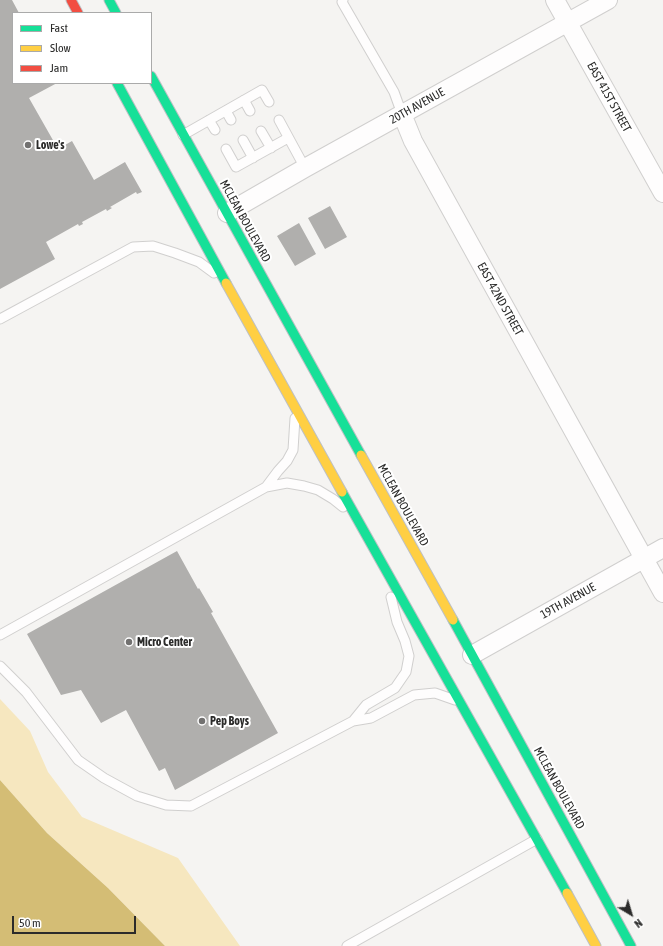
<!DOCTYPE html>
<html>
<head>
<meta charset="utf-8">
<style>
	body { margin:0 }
	#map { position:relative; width:663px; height:946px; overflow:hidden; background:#f5f4f2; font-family:"Asap Condensed",sans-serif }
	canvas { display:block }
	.legend { position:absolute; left:12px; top:12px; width:140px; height:72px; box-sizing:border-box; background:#fff; border:1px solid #aaa; margin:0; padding:5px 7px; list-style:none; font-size:12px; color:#2b2b2a }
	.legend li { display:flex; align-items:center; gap:8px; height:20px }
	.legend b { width:20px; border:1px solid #aaa }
	.north { position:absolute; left:611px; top:894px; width:40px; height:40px; -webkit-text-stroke:3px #fff; paint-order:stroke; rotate:142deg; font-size:11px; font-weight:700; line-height:16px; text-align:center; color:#2b2b2a }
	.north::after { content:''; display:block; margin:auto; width:14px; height:18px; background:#2b2b2a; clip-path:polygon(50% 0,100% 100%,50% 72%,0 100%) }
	.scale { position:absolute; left:12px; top:916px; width:124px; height:18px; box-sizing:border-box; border:2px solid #2b2b2a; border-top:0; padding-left:5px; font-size:12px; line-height:14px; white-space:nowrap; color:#2b2b2a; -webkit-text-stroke:3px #fff; paint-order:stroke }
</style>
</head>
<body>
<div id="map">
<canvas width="663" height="946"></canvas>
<ul class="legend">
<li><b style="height:5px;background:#16e098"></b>Fast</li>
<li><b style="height:5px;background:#ffcf43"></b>Slow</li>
<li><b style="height:5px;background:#f24e42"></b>Jam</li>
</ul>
<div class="north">N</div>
<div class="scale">50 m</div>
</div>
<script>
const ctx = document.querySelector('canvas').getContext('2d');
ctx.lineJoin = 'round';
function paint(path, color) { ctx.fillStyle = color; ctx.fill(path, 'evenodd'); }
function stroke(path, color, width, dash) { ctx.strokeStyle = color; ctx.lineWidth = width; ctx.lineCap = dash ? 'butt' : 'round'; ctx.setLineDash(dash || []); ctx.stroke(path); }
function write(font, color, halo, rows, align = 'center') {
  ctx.font = font + ' "Asap Condensed",sans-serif'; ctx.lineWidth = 4; ctx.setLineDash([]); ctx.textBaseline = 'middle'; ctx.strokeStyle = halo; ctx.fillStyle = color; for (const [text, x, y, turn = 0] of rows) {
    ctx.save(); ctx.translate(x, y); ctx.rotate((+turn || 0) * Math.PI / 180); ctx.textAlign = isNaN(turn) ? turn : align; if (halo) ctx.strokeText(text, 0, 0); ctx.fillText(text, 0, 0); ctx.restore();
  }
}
paint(new Path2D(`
	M0 699 30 731 48 772 82 817 178 858 240 946H165L108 888 47 833 0 780Z`), '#f6e7bf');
paint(new Path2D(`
	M0 780 47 833 108 888 165 946H0Z`), '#d4bd75');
paint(new Path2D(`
	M0 0H12L19 13H13V83H57L29 98 58 149 72 141 94 180 125 162 142 192 137 194 136 192 110 207 112 208 107 211 106 209 82 222 83 224 79 226 78 224 46 242 55 259 0 289Z
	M330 206 347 237 325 249 308 218Z
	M299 223 316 254 295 266 277 236Z
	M177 551 198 589 199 588 213 612 211 613 278 733 175 790 165 768 159 771 126 710 101 723 81 690 61 695 27 634Z`), '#b0afad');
const lane = new Path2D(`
	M343 0 342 2 394 92 402 114
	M244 100 250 111
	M226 111 231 120
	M209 120 215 130
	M279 120 305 168
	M261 131 271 148
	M183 135 262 90 269 102
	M243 140 253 158
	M226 149 236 167 288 138
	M0 319 133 247 153 246 175 253 199 262 214 273
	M266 487 278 471 287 461 293 450 295 418
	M0 635 266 487 287 483 304 486 318 490 333 499 343 507
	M0 666 26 692 78 760 104 778 137 796 166 805 191 806 353 721 371 718 414 695 435 693 455 700
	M353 721 366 705 395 688 406 672 409 656 405 641 397 622 391 597
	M347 946 537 839`);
const street = new Path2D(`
	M555 0 663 193
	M402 114 413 141 663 593
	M227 213 305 168 608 0
	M472 655 663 548`);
const fast = new Path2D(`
	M109 0 116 13
	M151 76 361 455
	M117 83 226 283
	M342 492 567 893
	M453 620 631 946`);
const slow = new Path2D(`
	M226 283 342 492
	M361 455 453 620
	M567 893 596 946`);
const jam = new Path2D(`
	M71 0 78 13`);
stroke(lane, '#d0cfce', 11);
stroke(street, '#d0cfce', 20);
stroke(fast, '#bdc0c4', 11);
stroke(slow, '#bdc0c4', 11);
stroke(jam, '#bdc0c4', 11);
stroke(lane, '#fefdfd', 9);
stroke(street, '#fefdfd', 18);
stroke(fast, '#16e098', 9);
stroke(slow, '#ffcf43', 9);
stroke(jam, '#f24e42', 9);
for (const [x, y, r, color] of [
	[28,145,4,"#727170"],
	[129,642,4,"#727170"],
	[202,721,4,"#727170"]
]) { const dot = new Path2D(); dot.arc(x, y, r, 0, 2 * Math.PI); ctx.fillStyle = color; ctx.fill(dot); stroke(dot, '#fff', 1.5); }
write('12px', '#2b2b2a', '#fff', [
	["EAST 41ST STREET",609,97,61],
	["20TH AVENUE",417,106,-29],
	["MCLEAN BOULEVARD",245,221,61],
	["EAST 42ND STREET",500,299,61],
	["MCLEAN BOULEVARD",403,505,61],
	["19TH AVENUE",568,601,-29],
	["MCLEAN BOULEVARD",559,788,61]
]);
write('bold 12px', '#2b2b2a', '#fff', [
	["Lowe's",36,145],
	["Micro Center",137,642],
	["Pep Boys",210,721]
], 'left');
</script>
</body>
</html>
